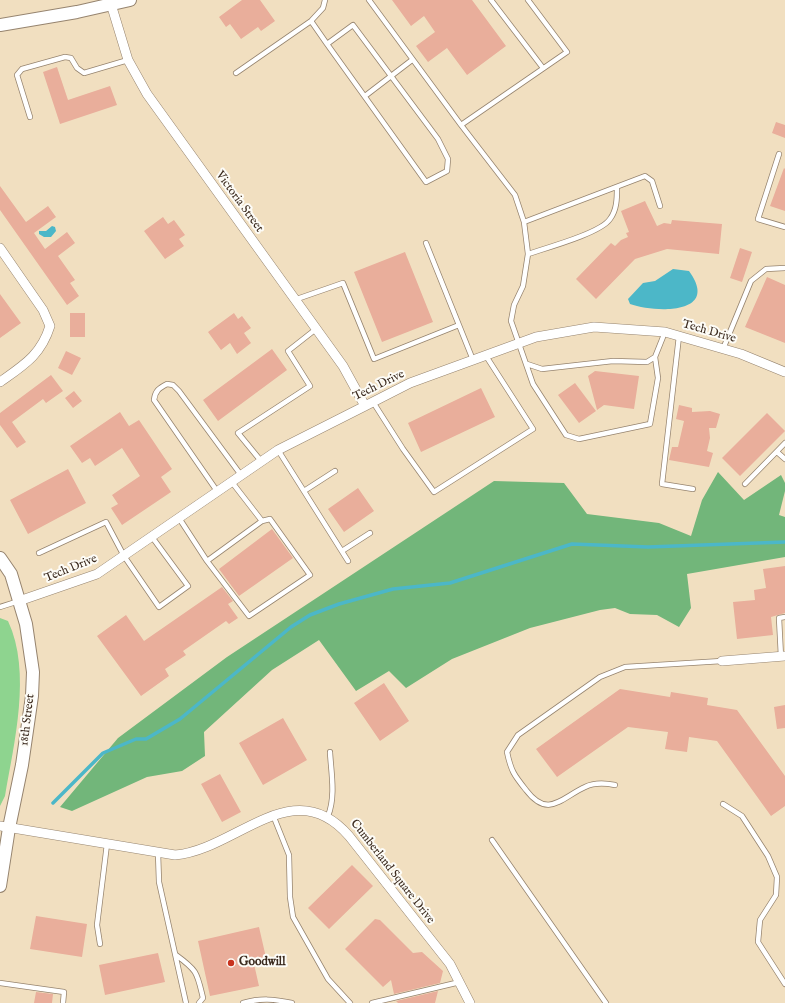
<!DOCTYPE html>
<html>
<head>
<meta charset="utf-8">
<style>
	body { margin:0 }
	canvas { display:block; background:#f1dfc0 }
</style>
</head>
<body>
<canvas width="785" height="1003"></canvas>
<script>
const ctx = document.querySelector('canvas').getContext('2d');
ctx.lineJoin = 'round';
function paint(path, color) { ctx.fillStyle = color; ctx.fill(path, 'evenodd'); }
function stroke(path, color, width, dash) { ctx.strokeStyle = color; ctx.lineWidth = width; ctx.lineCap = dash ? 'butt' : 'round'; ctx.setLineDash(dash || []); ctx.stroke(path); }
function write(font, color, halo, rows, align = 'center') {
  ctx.font = font + ' "IM FELL English",serif'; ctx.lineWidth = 4; ctx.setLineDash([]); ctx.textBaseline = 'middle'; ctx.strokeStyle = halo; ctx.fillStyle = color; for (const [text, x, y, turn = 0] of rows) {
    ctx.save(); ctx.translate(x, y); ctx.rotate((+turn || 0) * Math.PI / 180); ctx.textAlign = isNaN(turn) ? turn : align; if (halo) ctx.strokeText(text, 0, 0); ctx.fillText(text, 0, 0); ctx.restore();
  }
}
paint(new Path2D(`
	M0 618 8 621C32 672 14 743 5 796L0 806Z`), '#8ed48f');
paint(new Path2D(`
	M718 472 744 500 781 475 785 483V491L779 515 785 517V557L687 574 691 608 679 627 657 615 630 614 615 608 600 610 530 628 452 659 406 688 389 671 356 691 319 640 272 670 204 732 205 756 182 771 147 777 72 811 60 807 118 738 227 657 494 481 564 483 587 514 659 523 691 536 702 500Z`), '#72b67a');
paint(new Path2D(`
	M52 226 55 227 56 231 51 237H44L39 234V231H46Z
	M673 269 689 271C721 315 655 313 630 304L628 299 643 283 655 281Z`), '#4cb7c8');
stroke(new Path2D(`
	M53 803 103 753 136 739H146L180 719 291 627 310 615 339 604 393 589 450 583 572 544 648 547 785 542`), '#4cb7c8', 3.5);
paint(new Path2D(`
	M242 0H260L275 21 261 31 258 27 241 39 230 24 226 27 219 17Z
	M392 0H472L506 46 467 75 447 48 428 62 416 46 435 32 424 16 411 26Z
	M57 67 68 100 110 86 117 105 60 124 43 72Z
	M776 122 785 125V138L772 133Z
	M784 168 785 169V211L770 206Z
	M0 186 26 222 48 206 56 217 34 233 45 249 67 232 75 243 58 256 75 280 70 283 79 296 67 305 0 210Z
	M645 201 657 226 664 223 671 224 672 220 722 224 719 254 667 249 635 259 596 299 576 279 611 243 615 246 621 240 628 237 626 233 629 232 621 211Z
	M163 217 168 224 174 220 185 235 179 239 184 246 165 259 144 231Z
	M740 248 752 252 742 282 730 278Z
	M405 252 433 322 382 342 354 272Z
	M767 277 785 285V343L745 327Z
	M0 294 21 323 0 338Z
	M70 313H85V337H70Z
	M234 313 238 319 242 316 251 328 244 333 251 343 237 354 230 343 221 350 208 332Z
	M272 349 287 370 218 421 203 400Z
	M66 351 81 358 72 375 58 368Z
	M595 371 639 376 634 409 604 405 597 410 588 376Z
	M51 375 63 391 46 403 43 399 12 422 26 442 17 448 0 425V413Z
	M575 383 596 411 579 423 558 395Z
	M481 388 495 417 421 452 408 423Z
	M74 391 82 401 73 408 65 398Z
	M679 405 692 408V412L710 411 720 414 716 428H709L710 438 707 451 713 453 709 467 669 460 672 447H678L684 421 676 419Z
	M120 412 129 426 139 420 172 469 161 477 171 492 122 525 111 508 118 504 112 495 140 476 122 448 95 466 90 458 82 463 70 446Z
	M767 413 785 431 740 476 722 458Z
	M68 469 86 503 28 534 10 500Z
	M358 488 374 511 344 532 328 509Z
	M272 529 293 558 239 596 219 569Z
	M785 566V613L771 617 773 635 737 639 733 602 755 600 754 590 766 588 763 569Z
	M222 587 233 601 228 604 238 618 229 624 226 621 183 651 186 655 165 669 169 676 141 696 97 636 126 615 144 641Z
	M384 683 409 721 380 741 354 703Z
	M620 689 670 697 671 692 708 698 707 705 737 710 785 776V806L771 816 717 741 689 737 687 752 665 749 668 732 628 727 557 777 536 749Z
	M785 705V728L777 729 774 707Z
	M283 718 307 760 263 785 239 743Z
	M220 774 241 812 222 822 201 784Z
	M352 865 373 886 329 929 308 908Z
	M36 916 87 924 82 957 30 949Z
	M375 919 380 920 413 953 422 952 443 971 440 983 394 994 391 980 383 987 345 949Z
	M259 927 267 962 254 964 259 986 210 996 198 941Z
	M158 953 165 982 105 995 99 965Z
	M438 991 435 1003H398L396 1001Z
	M36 992 53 994 52 1003H34Z`), '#e9ae9b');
const service = new Path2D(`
	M369 0 461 125 567 52 528 0
	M491 0 543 68
	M311 21 327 44
	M353 25 438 139 448 159 447 171 426 182 327 44Z
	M236 73 311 21 323 8 325 0
	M365 96 412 60
	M30 117 17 75 22 69 65 57 71 58 77 68 84 73 128 60
	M461 125 515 195 524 222 528 254 523 286 514 305 511 321 533 384 566 435 579 439 650 424 658 378 655 357
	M779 154 758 219 785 227
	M524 222 645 176 652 181 660 206
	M426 243 473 360
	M528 254C546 248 601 233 610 219 617 210 617 198 617 187
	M294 300 343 283 374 359 459 325
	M679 336 662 484 693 489
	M723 349 751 281 766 269 785 268
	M527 364 542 369 613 361 647 362 655 357 665 332
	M373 402 403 449 434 492 533 429 486 356
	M278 450 348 561
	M777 452 785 459
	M261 461 238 433 310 386 288 351 316 329
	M231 481 262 521
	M745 484 785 443
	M217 491 154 400C155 391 159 388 167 384L173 385 179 391 241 475
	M304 491 335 471
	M179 518 207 561 249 616 310 575 270 519 262 521 207 561
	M342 551 370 533
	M39 553 106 522 124 556 159 607 188 586 152 537
	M0 607 19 601
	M781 657 779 618 785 617
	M615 785C605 783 595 782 585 787 561 798 548 819 526 790 514 775 511 771 507 752L518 735 600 677 625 667 722 661
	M723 804 742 816 768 856 777 877 776 895 760 920 758 942 785 984
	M273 815 289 855 290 897 293 917 328 979 350 1003
	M328 816C336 796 331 772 330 752
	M492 840 606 1003
	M158 853 159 882 186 1003
	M100 944 97 925 107 844
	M176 955C198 971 197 973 203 998L199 1003
	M0 983 64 992 63 1003
	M243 1003C261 998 274 999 292 1003
	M372 1003 460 982`);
const minor = new Path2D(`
	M111 4 128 60 147 94 343 366 365 406
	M0 248 43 310 50 326C41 355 24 365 0 382
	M19 601 97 574 278 450 365 406 410 383 536 337 594 327 665 332 741 354 785 372
	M722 661 785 656
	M0 826 175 855C236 850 293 771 349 836L450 964 470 1003`);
const tertiary = new Path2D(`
	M0 25 77 12 130 0
	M0 558 11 574 26 624 33 672 32 696 22 765 9 828 0 886`);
stroke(service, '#96846f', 6);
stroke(minor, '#96846f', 10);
stroke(tertiary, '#96846f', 14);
stroke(service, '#fff', 4.5);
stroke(minor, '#fff', 9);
stroke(tertiary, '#fff', 12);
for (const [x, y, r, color] of [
	[231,963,4,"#c8321e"]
]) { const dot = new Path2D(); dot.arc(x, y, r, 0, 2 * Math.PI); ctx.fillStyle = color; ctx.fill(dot); stroke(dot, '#fdfcf7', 1.5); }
write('12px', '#3b2a1e', '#fdfcf7', [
	["Victoria Street",239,202,54],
	["Tech Drive",709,332,16],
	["Tech Drive",379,386,-26],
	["Tech Drive",71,569,-22],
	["18th Street",28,720,-83],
	["Cumberland Square Drive",392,872,52]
]);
write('bold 12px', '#3b2a1e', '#fdfcf7', [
	["Goodwill",239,963]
], 'left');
</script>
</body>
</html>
